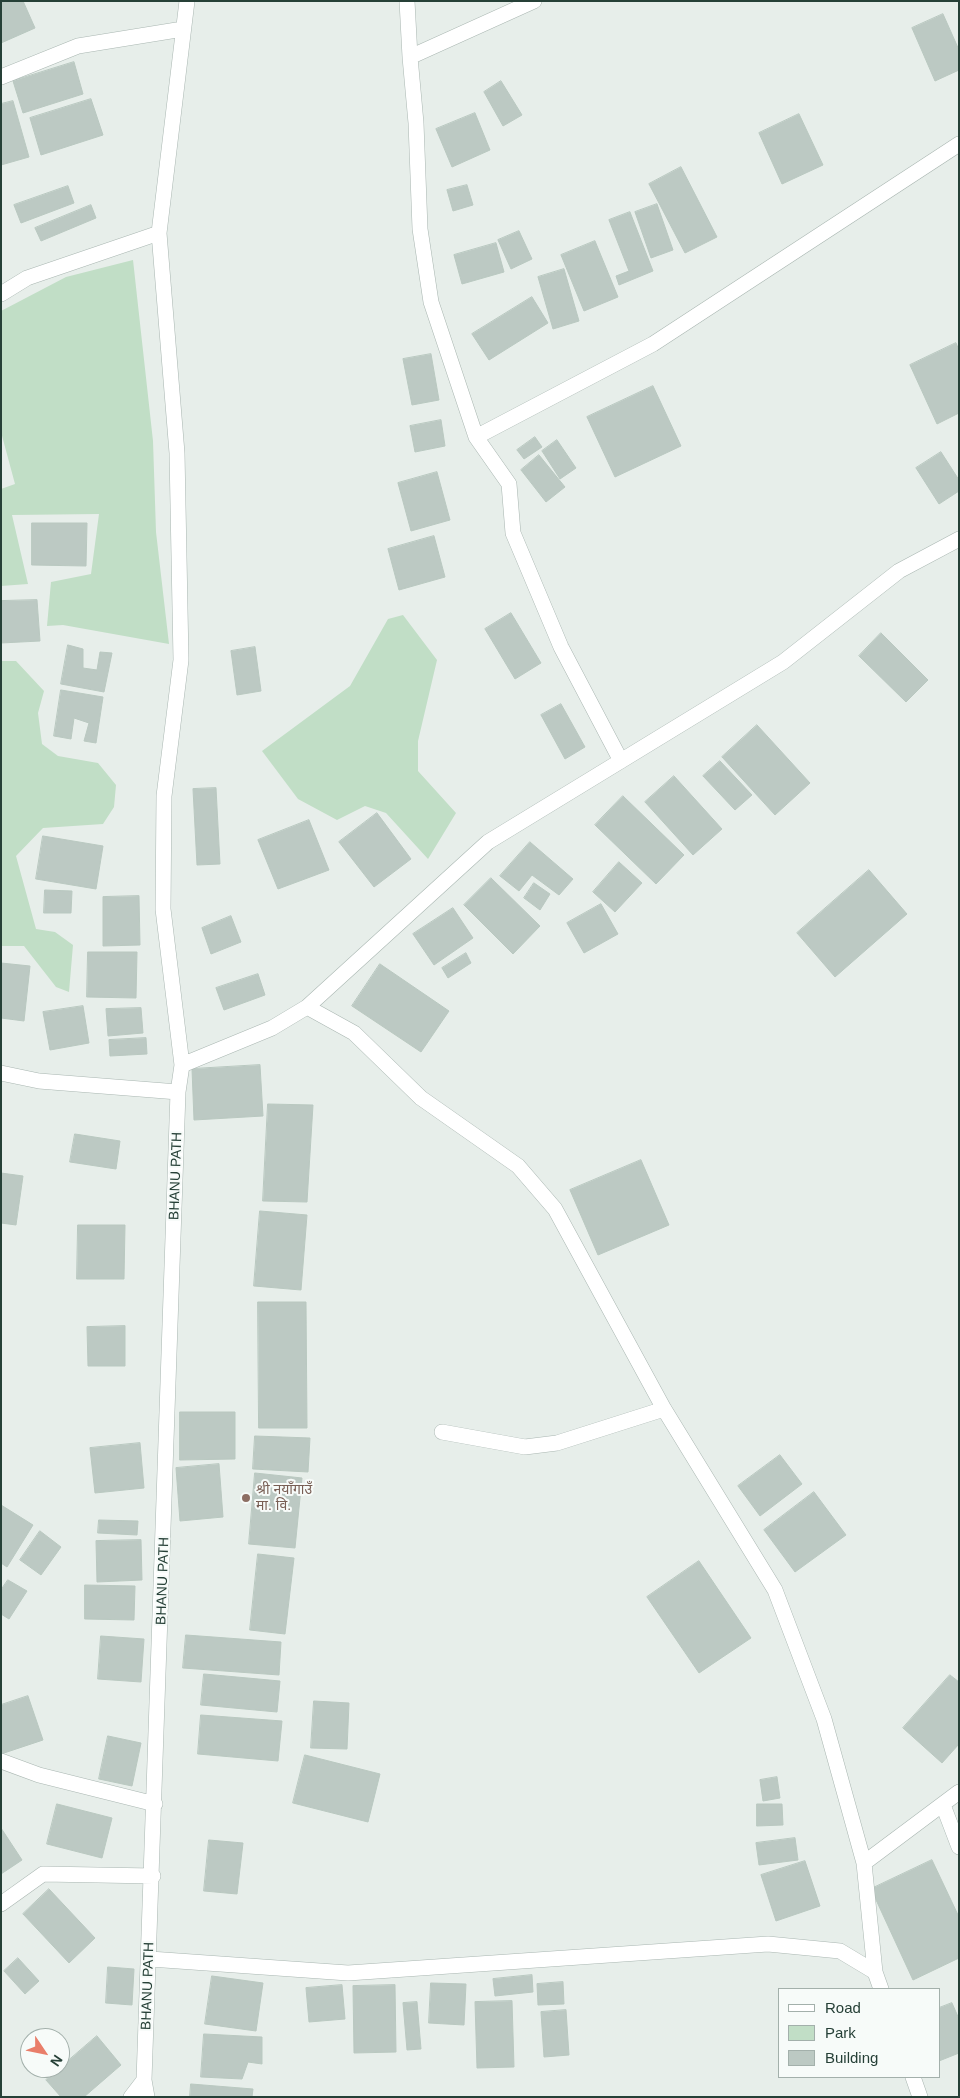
<!DOCTYPE html>
<html>
<head>
<meta charset="utf-8">
<style>
	body { margin:0 }
	#map { position:relative; width:960px; height:2098px; overflow:hidden; background:#e7eeea; font-family:Arial,sans-serif }
	canvas { display:block }
	.frame { position:absolute; inset:0; border:2px solid #264037; pointer-events:none }
	.legend { position:absolute; left:778px; top:1988px; width:162px; height:90px; box-sizing:border-box; background:#f7fbf9; border:1px solid #a3b0ab; margin:0; padding:6px 9px; list-style:none; font-size:15px; color:#264037 }
	.legend li { display:flex; align-items:center; gap:10px; height:25px }
	.legend b { width:25px; border:1px solid #a3b0ab }
	.north { position:absolute; left:20px; top:2028px; width:50px; height:50px; box-sizing:border-box; background:#f7fbf9; border:1px solid #a3b0ab; border-radius:50%; rotate:124deg; font-size:14px; font-weight:700; line-height:20px; text-align:center; color:#264037 }
	.north::after { content:''; display:block; margin:auto; width:18px; height:22px; background:#e97e6a; clip-path:polygon(50% 0,100% 100%,50% 72%,0 100%) }
</style>
</head>
<body>
<div id="map">
<canvas width="960" height="2098"></canvas>
<div class="frame"></div>
<ul class="legend">
<li><b style="height:6px;background:#fff"></b>Road</li>
<li><b style="height:14px;background:#c1dec6"></b>Park</li>
<li><b style="height:14px;background:#bcc9c3"></b>Building</li>
</ul>
<div class="north">N</div>
</div>
<script>
const ctx = document.querySelector('canvas').getContext('2d');
ctx.lineJoin = 'round';
function paint(path, color) { ctx.fillStyle = color; ctx.fill(path, 'evenodd'); }
function stroke(path, color, width, dash) { ctx.strokeStyle = color; ctx.lineWidth = width; ctx.lineCap = dash ? 'butt' : 'round'; ctx.setLineDash(dash || []); ctx.stroke(path); }
function write(font, color, halo, rows, align = 'center') {
  ctx.font = font + ' Arial,"Noto Sans Devanagari",sans-serif'; ctx.lineWidth = 4; ctx.setLineDash([]); ctx.textBaseline = 'middle'; ctx.strokeStyle = halo; ctx.fillStyle = color; for (const [text, x, y, turn = 0] of rows) {
    ctx.save(); ctx.translate(x, y); ctx.rotate((+turn || 0) * Math.PI / 180); ctx.textAlign = isNaN(turn) ? turn : align; if (halo) ctx.strokeText(text, 0, 0); ctx.fillText(text, 0, 0); ctx.restore();
  }
}
paint(new Path2D(`
	M133 260 153 441 156 532 169 644 63 625 47 626 51 582 91 574 99 514 12 515 28 584 1 586V489L15 484 1 432V311L66 277Z
	M403 615 437 660 418 741V771L456 813 428 859 386 813 365 806 337 820 298 799 262 751 350 686 388 619Z
	M1 661H16L44 691 38 713 42 744 58 756 98 763 116 785 114 807 103 824 43 828 16 856 36 929 55 932 73 945 69 992 56 987 24 946H1Z`), '#c1dec6');
const building = new Path2D(`
	M1 1H23L35 28 1 43Z
	M943 14 959 50V70L935 81 912 28Z
	M74 62 83 94 23 113 13 81Z
	M501 81 522 115 503 126 484 92Z
	M91 99 103 135 41 155 30 118Z
	M13 101 29 157 1 165V104Z
	M475 113 490 150 452 167 436 129Z
	M799 114 823 165 782 184 759 133Z
	M681 167 717 237 685 253 649 184Z
	M467 185 473 205 453 211 447 190Z
	M68 186 74 203 21 223 14 205Z
	M657 204 673 250 651 258 635 212Z
	M91 205 96 218 41 241 35 228Z
	M630 212 653 271 619 285 616 276 629 271 609 220Z
	M519 231 532 259 511 269 498 240Z
	M595 241 618 297 584 311 561 255Z
	M496 243 504 272 462 284 454 255Z
	M564 269 579 321 553 329 538 277Z
	M532 297 548 323 489 360 472 334Z
	M956 343 959 350V413L937 424 910 365Z
	M431 354 439 400 412 405 403 359Z
	M653 386 681 446 615 477 587 417Z
	M441 420 445 446 415 452 410 426Z
	M535 437 542 447 524 459 517 450Z
	M557 440 576 468 560 479 542 451Z
	M941 452 959 480V491L939 504 916 468Z
	M539 455 565 487 546 502 521 470Z
	M437 472 450 520 411 531 398 483Z
	M32 523H87L86 566 32 565Z
	M434 536 445 577 399 590 388 549Z
	M37 600 40 641 1 643V601Z
	M511 613 541 663 515 679 485 629Z
	M881 633 928 680 906 702 859 656Z
	M68 645 83 649V668L97 670 100 652 112 653 104 692 61 684Z
	M255 647 261 691 237 695 231 651Z
	M61 690 103 697 96 743 84 741 89 723 74 718 71 739 54 736Z
	M561 704 585 747 565 759 541 715Z
	M757 725 810 783 775 815 722 757Z
	M720 761 752 795 735 810 703 776Z
	M674 776 722 829 693 855 645 802Z
	M216 788 220 864 197 865 193 789Z
	M623 796 684 855 656 884 595 825Z
	M377 813 411 859 374 887 339 842Z
	M309 820 329 870 278 889 258 840Z
	M43 836 103 846 96 889 36 879Z
	M530 842 573 879 559 895 532 875 519 891 500 876Z
	M619 862 642 883 615 912 593 892Z
	M869 870 907 914 835 977 797 933Z
	M491 878 540 926 513 954 464 905Z
	M534 883 550 894 540 910 524 898Z
	M45 890 72 891 71 913H44Z
	M139 896 140 945 103 946V897Z
	M601 904 618 934 584 953 567 923Z
	M453 908 473 938 434 965 413 934Z
	M231 916 241 942 211 954 202 928Z
	M88 952H137L136 998 87 997Z
	M466 953 471 963 448 978 442 968Z
	M1 963 30 966 24 1021 1 1018Z
	M380 964 449 1011 421 1052 352 1006Z
	M258 974 265 995 224 1010 216 988Z
	M83 1006 89 1043 50 1050 43 1012Z
	M141 1008 143 1033 108 1036 106 1009Z
	M146 1038 147 1054 110 1056 109 1040Z
	M260 1065 263 1116 194 1120 192 1069Z
	M268 1104 313 1105 307 1202 263 1201Z
	M75 1134 120 1141 116 1169 70 1162Z
	M641 1160 669 1225 598 1255 570 1190Z
	M1 1173 23 1176 16 1225 1 1223Z
	M260 1211 307 1215 301 1290 254 1286Z
	M78 1225H125L124 1279H77Z
	M258 1302H306L307 1428H259Z
	M125 1326V1366H88L87 1327Z
	M180 1412H235V1459L180 1460Z
	M255 1436 310 1438 308 1472 253 1469Z
	M140 1443 144 1488 95 1493 90 1448Z
	M780 1455 802 1484 760 1516 738 1486Z
	M219 1464 223 1517 180 1521 176 1468Z
	M255 1473 302 1478 295 1548 249 1544Z
	M814 1492 846 1535 795 1572 764 1530Z
	M1 1505 33 1525 7 1567 1 1563Z
	M99 1520 138 1521 137 1535 98 1533Z
	M40 1531 61 1547 41 1575 20 1560Z
	M141 1540 142 1580 97 1582 96 1541Z
	M258 1554 294 1558 285 1634 250 1630Z
	M699 1561 751 1638 699 1673 647 1597Z
	M8 1580 27 1591 9 1619 1 1614V1590Z
	M85 1585 135 1586 134 1620 85 1619Z
	M186 1635 281 1642 279 1675 183 1668Z
	M101 1636 144 1639 141 1682 98 1679Z
	M204 1674 280 1681 277 1712 201 1705Z
	M950 1675 959 1682V1744L942 1763 903 1728Z
	M28 1696 43 1740 1 1754V1705Z
	M314 1701 349 1703 347 1749 311 1748Z
	M201 1715 282 1721 278 1761 198 1754Z
	M108 1736 141 1743 132 1786 99 1779Z
	M305 1755 380 1774 368 1822 293 1803Z
	M777 1777 780 1798 763 1801 760 1780Z
	M57 1804 112 1818 102 1858 47 1844Z
	M757 1804H782L783 1825 757 1826Z
	M1 1828 22 1860 1 1874Z
	M795 1838 798 1860 759 1865 756 1843Z
	M209 1840 243 1843 237 1894 204 1891Z
	M932 1860 959 1917V1958L913 1980 871 1889Z
	M805 1861 820 1906 776 1921 761 1875Z
	M49 1889 95 1938 69 1963 23 1914Z
	M18 1958 39 1981 25 1994 4 1971Z
	M108 1967 134 1969 132 2005 106 2003Z
	M532 1975 533 1992 495 1996 493 1979Z
	M212 1976 263 1983 256 2031 205 2024Z
	M563 1982 564 2004 538 2005 537 1984Z
	M431 1983 466 1984 464 2025 429 2023Z
	M342 1985 345 2019 309 2022 306 1988Z
	M395 1985 396 2052 354 2053 353 1986Z
	M512 2001 514 2067 477 2068 475 2002Z
	M417 2002 421 2049 407 2050 403 2003Z
	M952 2003 959 2019V2053L939 2061V2008Z
	M566 2010 569 2055 544 2057 541 2012Z
	M204 2034 262 2037V2064L248 2062 242 2079 201 2077Z
	M97 2036 121 2065 84 2097H61L46 2080Z
	M191 2084 253 2089 252 2097H190Z`);
paint(building, '#bcc9c3');
stroke(building, '#b9c8c0', 1);
const minor = new Path2D(`
	M407 1 410 57 416 123 420 229 431 302 476 437 509 484 513 533 561 647 621 761
	M410 57 534 1
	M1 77 78 46 183 29
	M1 294 27 278 159 233
	M476 437 653 344 959 144
	M307 1007 354 1033 421 1098 518 1166 555 1209 664 1409 775 1590 824 1719 864 1863
	M182 1065 272 1028 307 1007 488 842 783 662 899 571 959 539
	M1 1073 39 1081 178 1092
	M442 1432 525 1447 557 1443 664 1409
	M1 1761 39 1775 155 1804
	M943 1805 959 1847
	M1 1904 43 1874 153 1876
	M150 1959 348 1973 768 1944 840 1951 875 1972 881 1989
	M875 1972 864 1863 959 1792
	M913 2077 920 2097
	M131 2097 144 2080
	M147 2097 144 2080 178 1092 182 1065 163 909 164 796 181 660 177 453 159 233 187 1`);
stroke(minor, '#a9b6b1', 16);
stroke(minor, '#fff', 15);
for (const [x, y, r, color] of [
	[246,1498,5,"#8d6e63"]
]) { const dot = new Path2D(); dot.arc(x, y, r, 0, 2 * Math.PI); ctx.fillStyle = color; ctx.fill(dot); stroke(dot, '#f7fbf9', 2); }
write('14px', '#264037', '#f7fbf9', [
	["BHANU PATH",176,1176,-88],
	["BHANU PATH",163,1581,-88],
	["BHANU PATH",148,1986,-88]
]);
write('14px', '#785e54', '#f7fbf9', [
	["श्री नयाँगाउँ",256,1490],
	["मा. वि.",256,1506]
], 'left');
</script>
</body>
</html>
